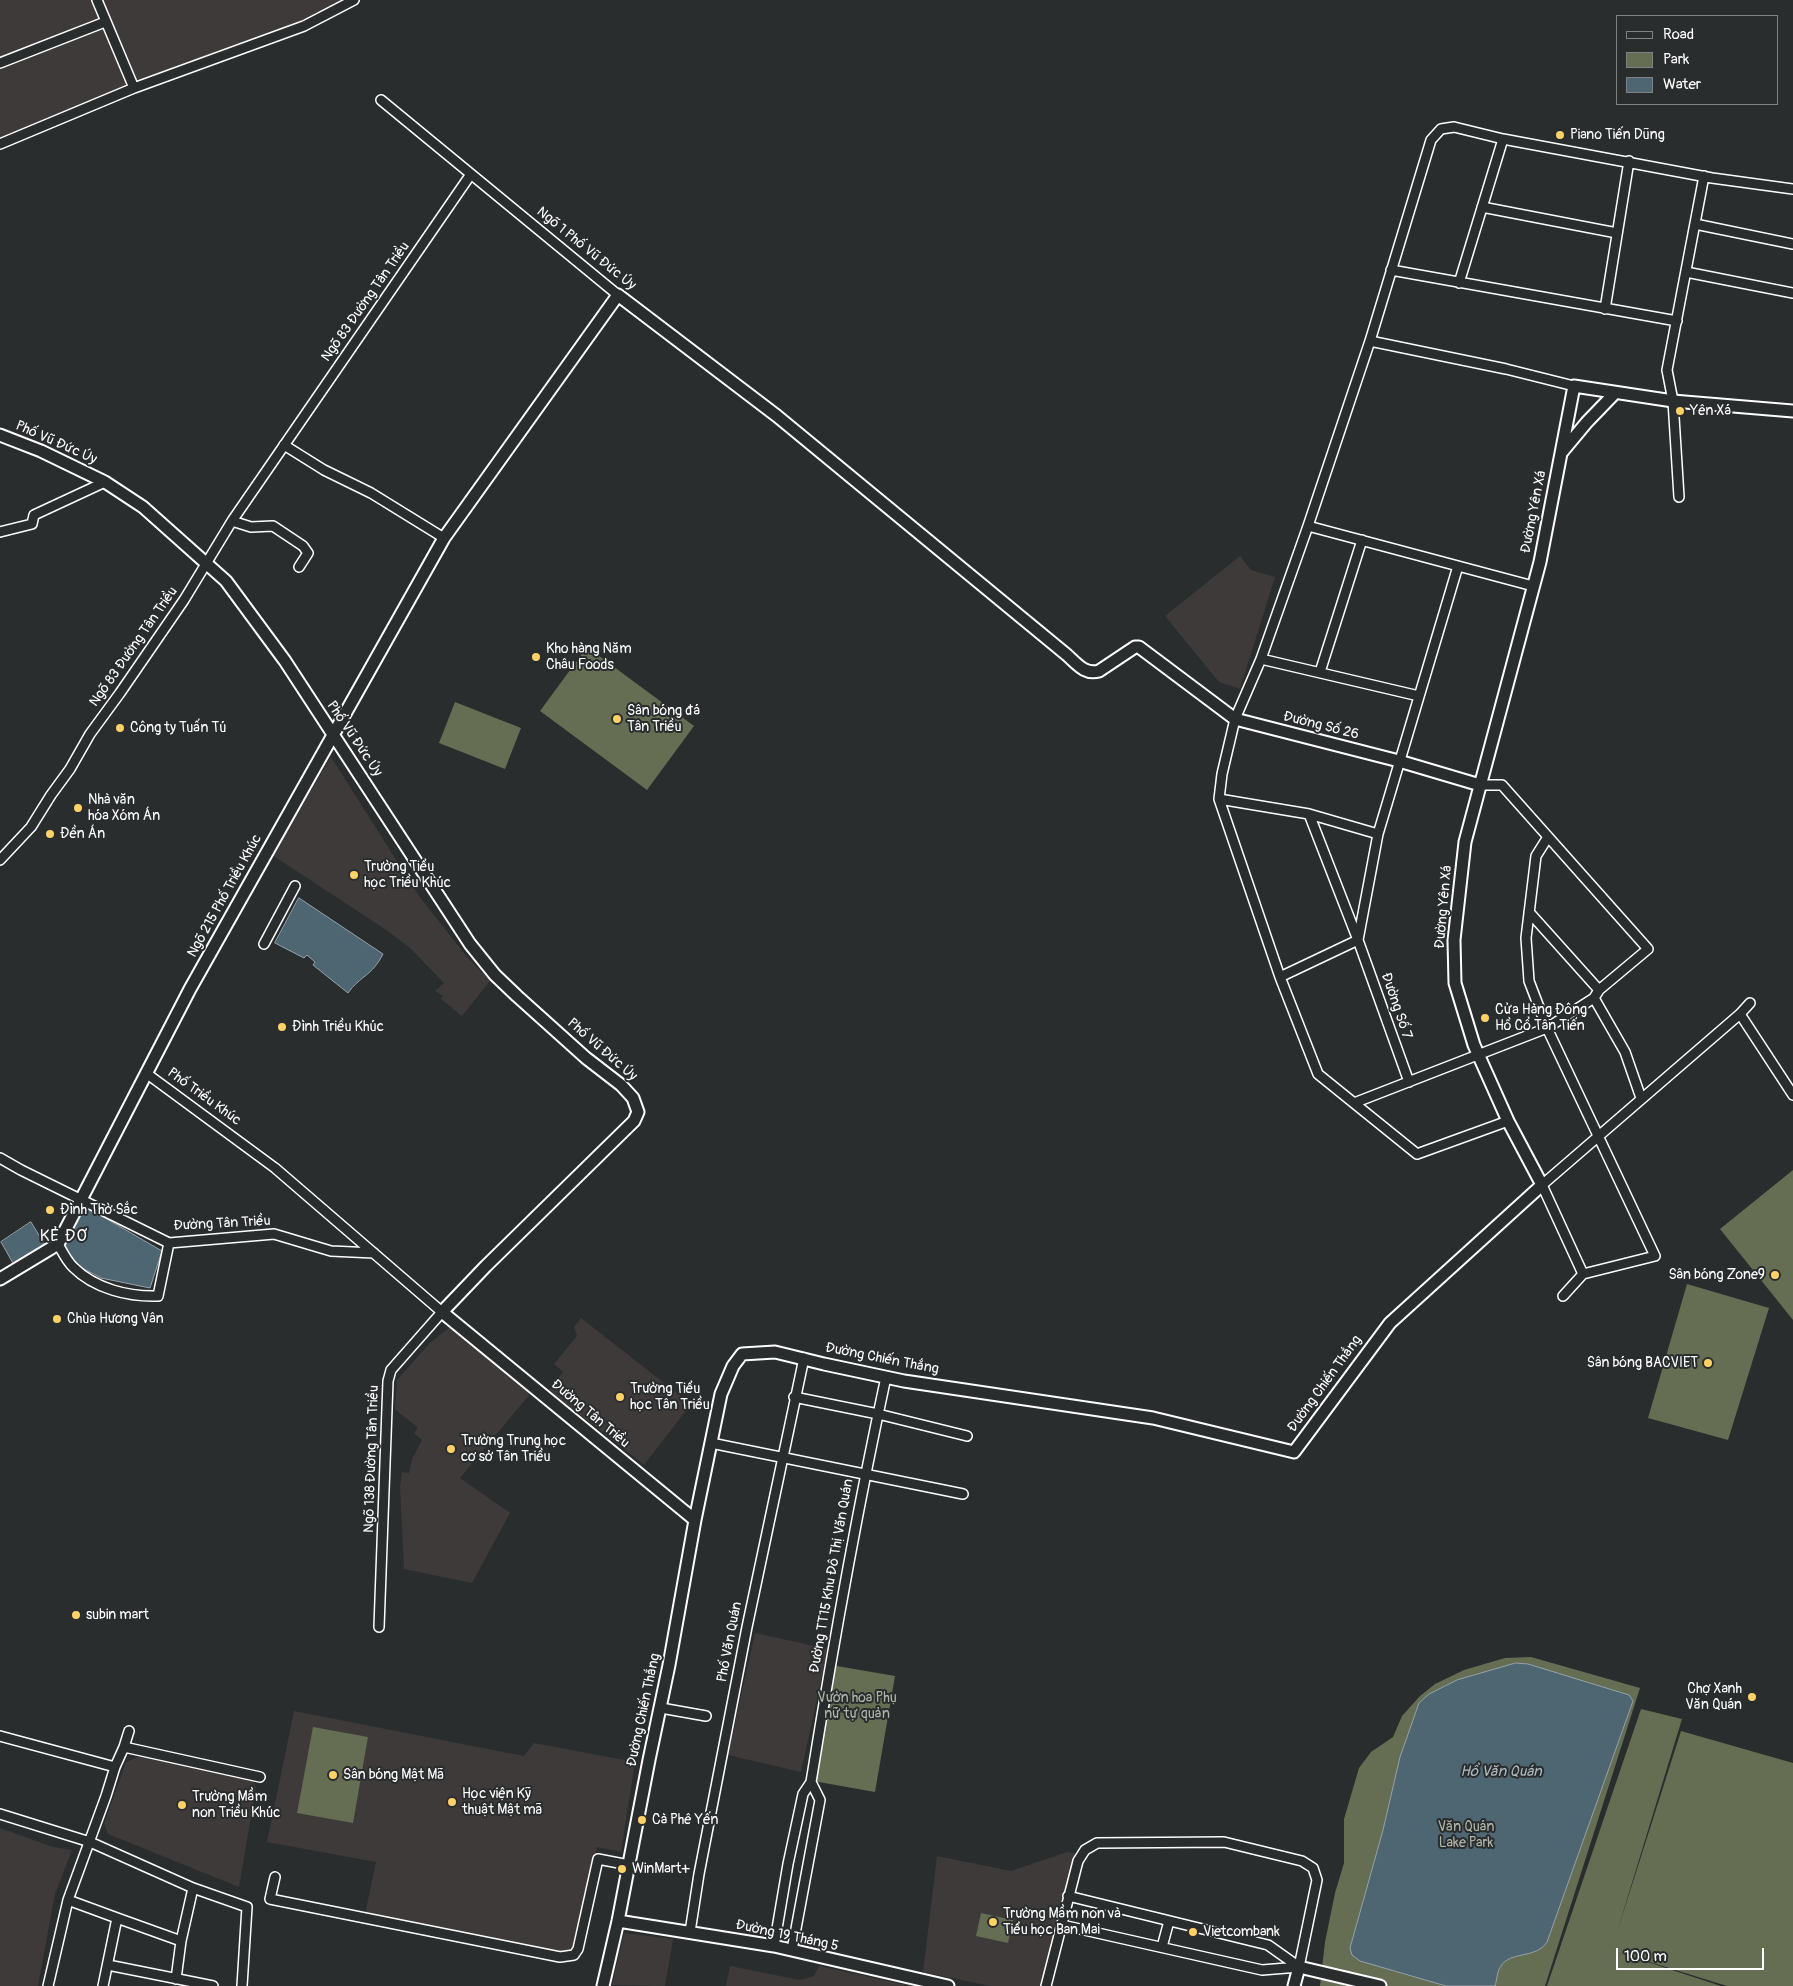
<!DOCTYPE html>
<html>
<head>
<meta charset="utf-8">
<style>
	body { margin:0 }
	#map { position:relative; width:1793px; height:1986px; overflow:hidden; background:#2a2d2e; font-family:Pangolin,sans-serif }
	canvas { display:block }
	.legend { position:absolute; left:1616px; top:15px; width:162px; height:90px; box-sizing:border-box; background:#2a2d2e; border:1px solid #7f8182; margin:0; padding:6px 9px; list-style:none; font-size:15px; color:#fff }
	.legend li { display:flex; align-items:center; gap:10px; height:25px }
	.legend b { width:25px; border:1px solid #7f8182 }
	.scale { position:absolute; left:1616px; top:1948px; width:148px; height:22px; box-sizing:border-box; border:2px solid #fff; border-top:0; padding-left:6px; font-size:15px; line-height:18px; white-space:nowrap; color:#fff; -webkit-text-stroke:4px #2a2d2e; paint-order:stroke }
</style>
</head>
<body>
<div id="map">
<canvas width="1793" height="1986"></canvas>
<ul class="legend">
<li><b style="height:6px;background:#2a2d2e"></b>Road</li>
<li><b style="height:14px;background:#656d53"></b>Park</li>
<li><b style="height:14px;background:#4e6572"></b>Water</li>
</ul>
<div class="scale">100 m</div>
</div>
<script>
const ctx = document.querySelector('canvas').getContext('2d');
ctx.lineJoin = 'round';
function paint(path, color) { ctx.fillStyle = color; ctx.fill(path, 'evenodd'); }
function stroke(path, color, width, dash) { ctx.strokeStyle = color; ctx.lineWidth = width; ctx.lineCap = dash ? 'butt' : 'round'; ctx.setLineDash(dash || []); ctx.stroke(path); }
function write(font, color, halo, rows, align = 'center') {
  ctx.font = font + ' Pangolin,sans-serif'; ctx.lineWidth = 4; ctx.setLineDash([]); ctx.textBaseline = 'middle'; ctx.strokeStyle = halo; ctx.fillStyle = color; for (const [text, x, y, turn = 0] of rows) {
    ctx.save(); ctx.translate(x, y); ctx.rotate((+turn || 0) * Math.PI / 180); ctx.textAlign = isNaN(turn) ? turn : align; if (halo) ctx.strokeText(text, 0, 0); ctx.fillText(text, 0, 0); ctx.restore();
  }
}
paint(new Path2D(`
	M0 0H354L304 26 0 146Z
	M1240 556 1251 570 1275 577 1240 689 1219 682 1165 616Z
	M331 757 419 896 467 957 490 981 462 1016 441 999 443 996 435 991 444 983 410 948 385 929 272 855Z
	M581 1318 691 1404 644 1465 549 1390 563 1372 554 1364 577 1336 574 1327Z
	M450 1327 530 1394 460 1478 510 1513 472 1583 404 1569 400 1487 402 1472 409 1473 412 1459 422 1440 414 1433 418 1428 395 1409 397 1380 430 1343Z
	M755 1633 828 1649 801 1772 728 1755Z
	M294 1711 524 1756 534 1743 635 1762 621 1852 597 1847 576 1949 571 1954 365 1914 376 1862 267 1842Z
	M140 1756 251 1779 256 1787 239 1887 108 1834 104 1824 126 1762Z
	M0 1828 53 1847 72 1850 55 1894 38 1986H0Z
	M1067 1852 1075 1853 1042 1986H990L923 1972 937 1856 1011 1871Z
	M624 1933 673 1939 665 1986 612 1985Z
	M730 1966 800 1980 814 1976 819 1966 911 1986H726Z`), '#3d3a39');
paint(new Path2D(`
	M587 647 694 726 647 790 540 711Z
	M455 702 521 728 505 769 439 743Z
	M1793 1170V1320L1720 1229Z
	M1687 1284 1769 1308 1728 1440 1648 1418Z
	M1531 1657 1640 1688 1545 1986H1320L1325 1942 1335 1893 1344 1863V1819L1359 1768 1371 1752 1393 1737 1402 1716 1420 1696 1435 1684 1464 1670 1505 1658Z
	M831 1665 895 1676 875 1792 813 1781Z
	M1641 1709 1682 1719 1617 1932 1681 1731 1793 1763V1986H1727L1611 1950 1721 1986H1547Z
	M313 1727 368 1737 353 1823 297 1813Z
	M981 1913 1013 1920 1008 1943 976 1936Z`), '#656d53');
const water = new Path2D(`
	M299 898 383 954C372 976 360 976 348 993L313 965 315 962 307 955 304 958 275 943Z
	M81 1204 162 1251 150 1288 101 1278 69 1261 57 1245Z
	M31 1222 45 1245 14 1265 1 1242Z
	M1516 1663 1528 1664 1629 1695 1633 1701 1547 1942C1536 1959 1510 1951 1501 1966 1497 1971 1497 1980 1495 1986H1446L1360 1961 1352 1955 1350 1948 1383 1830 1400 1757 1419 1703 1429 1694 1457 1680Z`);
paint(water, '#4e6572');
stroke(water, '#95a3aa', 1);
const minor = new Path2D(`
	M97 0 134 88
	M0 63 105 22
	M381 100 618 295
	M0 144 134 88 304 26 354 0
	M1482 207 1617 233
	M1695 224 1793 244
	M1391 270 1677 321
	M1686 272 1793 293
	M1459 283 1503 139
	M1605 309 1629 161
	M1370 341 1506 369 1574 386
	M284 445 324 470 371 493 444 538
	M1679 497 1673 401 1667 370 1704 176
	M232 521 251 527 273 526 303 546 308 553 299 567
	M1308 526 1533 586
	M0 532 32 524 34 515 105 482
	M1261 659 1419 696
	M1320 672 1362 540
	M1219 799 1309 814 1378 834
	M1309 814 1358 940 1409 1082
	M1548 837 1536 856 1526 938 1529 981 1547 1028 1655 1256 1583 1274 1542 1185 1740 1014 1750 1003
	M0 860 31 827 51 795 70 769 90 734 120 693 184 600 232 521 471 174
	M1529 912 1599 990
	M1358 940 1378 834 1458 566
	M264 944 295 886
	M1280 977 1358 940
	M1594 998 1625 1052 1641 1098
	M1740 1014 1793 1095
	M146 1073 275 1168 442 1312 391 1370 388 1381 379 1627
	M1354 1103 1547 1028 1594 998 1599 990 1648 949 1502 785H1480
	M1508 1121 1417 1154 1318 1074 1280 977 1219 799 1222 774 1235 719 1261 659 1308 526 1370 341 1431 140 1441 129 1454 127 1503 139 1712 178 1793 189
	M0 1158 21 1170 169 1243 274 1234 331 1251 374 1253
	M58 1244C62 1251 66 1260 73 1267 95 1289 129 1297 158 1296L169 1243
	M1563 1296 1583 1274
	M794 1397 878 1414 967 1436
	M711 1443 963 1494
	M661 1708 706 1716
	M0 1736 115 1767
	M124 1747 260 1777
	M0 1814 90 1842 193 1888 247 1907 242 1986
	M275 1877 270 1899 560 1957 574 1955 578 1949 598 1859 629 1865
	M1068 1896 1268 1945 1299 1967
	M68 1900 117 1918
	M1062 1925 1262 1970 1299 1967
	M690 1932 699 1874 747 1627 804 1358
	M774 1946 788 1864 803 1794 811 1782C833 1646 857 1511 886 1377
	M1162 1947 1169 1921
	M792 1950 820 1800 811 1782
	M108 1965 213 1986
	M176 1979 181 1941 193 1888
	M48 1986 68 1900 106 1796 115 1767 124 1747 129 1731
	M103 1986 117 1918 181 1941
	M1046 1986 1078 1861 1085 1850 1097 1843 1224 1842 1302 1861 1313 1868 1317 1880 1299 1967`);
const tertiary = new Path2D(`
	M0 435 41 451 105 482 143 507 226 581 285 661 470 944 495 975 517 996 586 1058 621 1085 633 1098 638 1112 634 1121 486 1266 442 1312 695 1520
	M1562 452 1587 422 1615 393
	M0 1279 58 1244 190 989 444 538 618 295 777 416 1067 655C1077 664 1085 675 1099 671L1135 647H1139L1235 719 1399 761 1480 785
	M618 1921 774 1946 948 1986
	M603 1986 618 1921 649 1760 669 1665 695 1520 721 1394 733 1366 742 1354 775 1352 824 1364 904 1381 1153 1418 1294 1452 1390 1323 1542 1185 1508 1121 1474 1045 1455 983 1454 940 1465 842 1540 562 1574 386 1673 401 1793 411
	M1294 1986 1299 1967 1380 1986`);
stroke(minor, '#fff', 12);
stroke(tertiary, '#fff', 15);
stroke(minor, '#2a2d2e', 9);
stroke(tertiary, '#2a2d2e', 11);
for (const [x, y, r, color] of [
	[1560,135,5,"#ffd166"],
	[1680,411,5,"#ffd166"],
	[536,657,5,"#ffd166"],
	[617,719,5,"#ffd166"],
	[120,728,5,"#ffd166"],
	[78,808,5,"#ffd166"],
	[50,834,5,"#ffd166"],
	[354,875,5,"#ffd166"],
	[1485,1018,5,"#ffd166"],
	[282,1027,5,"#ffd166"],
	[50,1210,5,"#ffd166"],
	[1775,1275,5,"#ffd166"],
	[57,1319,5,"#ffd166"],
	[1708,1363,5,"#ffd166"],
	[620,1397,5,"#ffd166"],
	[451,1449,5,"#ffd166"],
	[76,1615,5,"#ffd166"],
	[1752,1697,5,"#ffd166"],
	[333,1775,5,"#ffd166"],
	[452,1802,5,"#ffd166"],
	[182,1805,5,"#ffd166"],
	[642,1820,5,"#ffd166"],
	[622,1869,5,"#ffd166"],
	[993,1922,5,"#ffd166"],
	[1193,1932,5,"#ffd166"]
]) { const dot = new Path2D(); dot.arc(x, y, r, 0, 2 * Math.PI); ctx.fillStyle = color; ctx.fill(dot); stroke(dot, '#2a2d2e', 2); }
write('14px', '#fff', '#2a2d2e', [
	["Piano Tiến Dũng",1570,135],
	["Yên Xá",1690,411],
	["Kho hàng Năm",546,649],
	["Châu Foods",546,665],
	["Sân bóng đá",627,711],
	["Tân Triều",627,727],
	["Công ty Tuấn Tú",130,728],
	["Nhà văn",88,800],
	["hóa Xóm Án",88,816],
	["Đền Án",60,834],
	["Trường Tiểu",364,867],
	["học Triều Khúc",364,883],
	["Cửa Hàng Đông",1495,1010],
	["Hồ Cổ Tân Tiến",1495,1026],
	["Đình Triều Khúc",292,1027],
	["Đình Thờ Sắc",60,1210],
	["Sân bóng Zone9",1765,1275,"right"],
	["Chùa Hương Vân",67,1319],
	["Sân bóng BACVIET",1698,1363,"right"],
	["Trường Tiểu",630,1389],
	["học Tân Triều",630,1405],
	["Trường Trung học",461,1441],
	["cơ sở Tân Triều",461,1457],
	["subin mart",86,1615],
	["Chợ Xanh",1742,1689,"right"],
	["Văn Quán",1742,1705,"right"],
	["Sân bóng Mật Mã",343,1775],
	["Học viện Kỹ",462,1794],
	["thuật Mật mã",462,1810],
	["Trường Mầm",192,1797],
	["non Triều Khúc",192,1813],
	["Cà Phê Yến",652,1820],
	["WinMart+",632,1869],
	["Trường Mầm non và",1003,1914],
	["Tiểu học Ban Mai",1003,1930],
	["Vietcombank",1203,1932]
], 'left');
write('14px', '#fff', '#2a2d2e', [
	["Ngõ 1 Phố Vũ Đức Úy",586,249,39],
	["Ngõ 83 Đường Tân Triều",366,302,-55],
	["Phố Vũ Đức Úy",56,443,24],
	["Đường Yên Xá",1534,512,-79],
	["Ngõ 83 Đường Tân Triều",134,647,-55],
	["Đường Số 26",1321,726,14],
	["Phố Vũ Đức Úy",354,739,56],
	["Ngõ 215 Phố Triều Khúc",225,896,-61],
	["Đường Yên Xá",1444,907,-85],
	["Đường Số 7",1396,1006,71],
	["Phố Vũ Đức Úy",602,1050,41],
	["Phố Triều Khúc",204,1097,36],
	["Đường Tân Triều",222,1224,-3],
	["Đường Chiến Thắng",882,1359,11],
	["Đường Chiến Thắng",1325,1384,-54],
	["Đường Tân Triều",590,1414,40],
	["Ngõ 138 Đường Tân Triều",372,1459,-88],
	["Đường TT15 Khu Đô Thị Văn Quán",832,1576,-80],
	["Phố Văn Quán",730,1642,-79],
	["Đường Chiến Thắng",644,1710,-78],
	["Đường 19 Tháng 5",787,1936,12]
]);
write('14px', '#b2b6a9', '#2a2d2e', [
	["Vườn hoa Phụ",857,1698],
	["nữ tự quản",857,1714],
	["Văn Quán",1466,1827],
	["Lake Park",1466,1843]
]);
write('italic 15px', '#afbac0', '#2a2d2e', [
	["Hồ Văn Quán",1501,1772]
]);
ctx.letterSpacing = '1px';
write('16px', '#fff', '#2a2d2e', [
	["KẺ ĐƠ",64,1237]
]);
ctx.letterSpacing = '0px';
</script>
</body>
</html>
